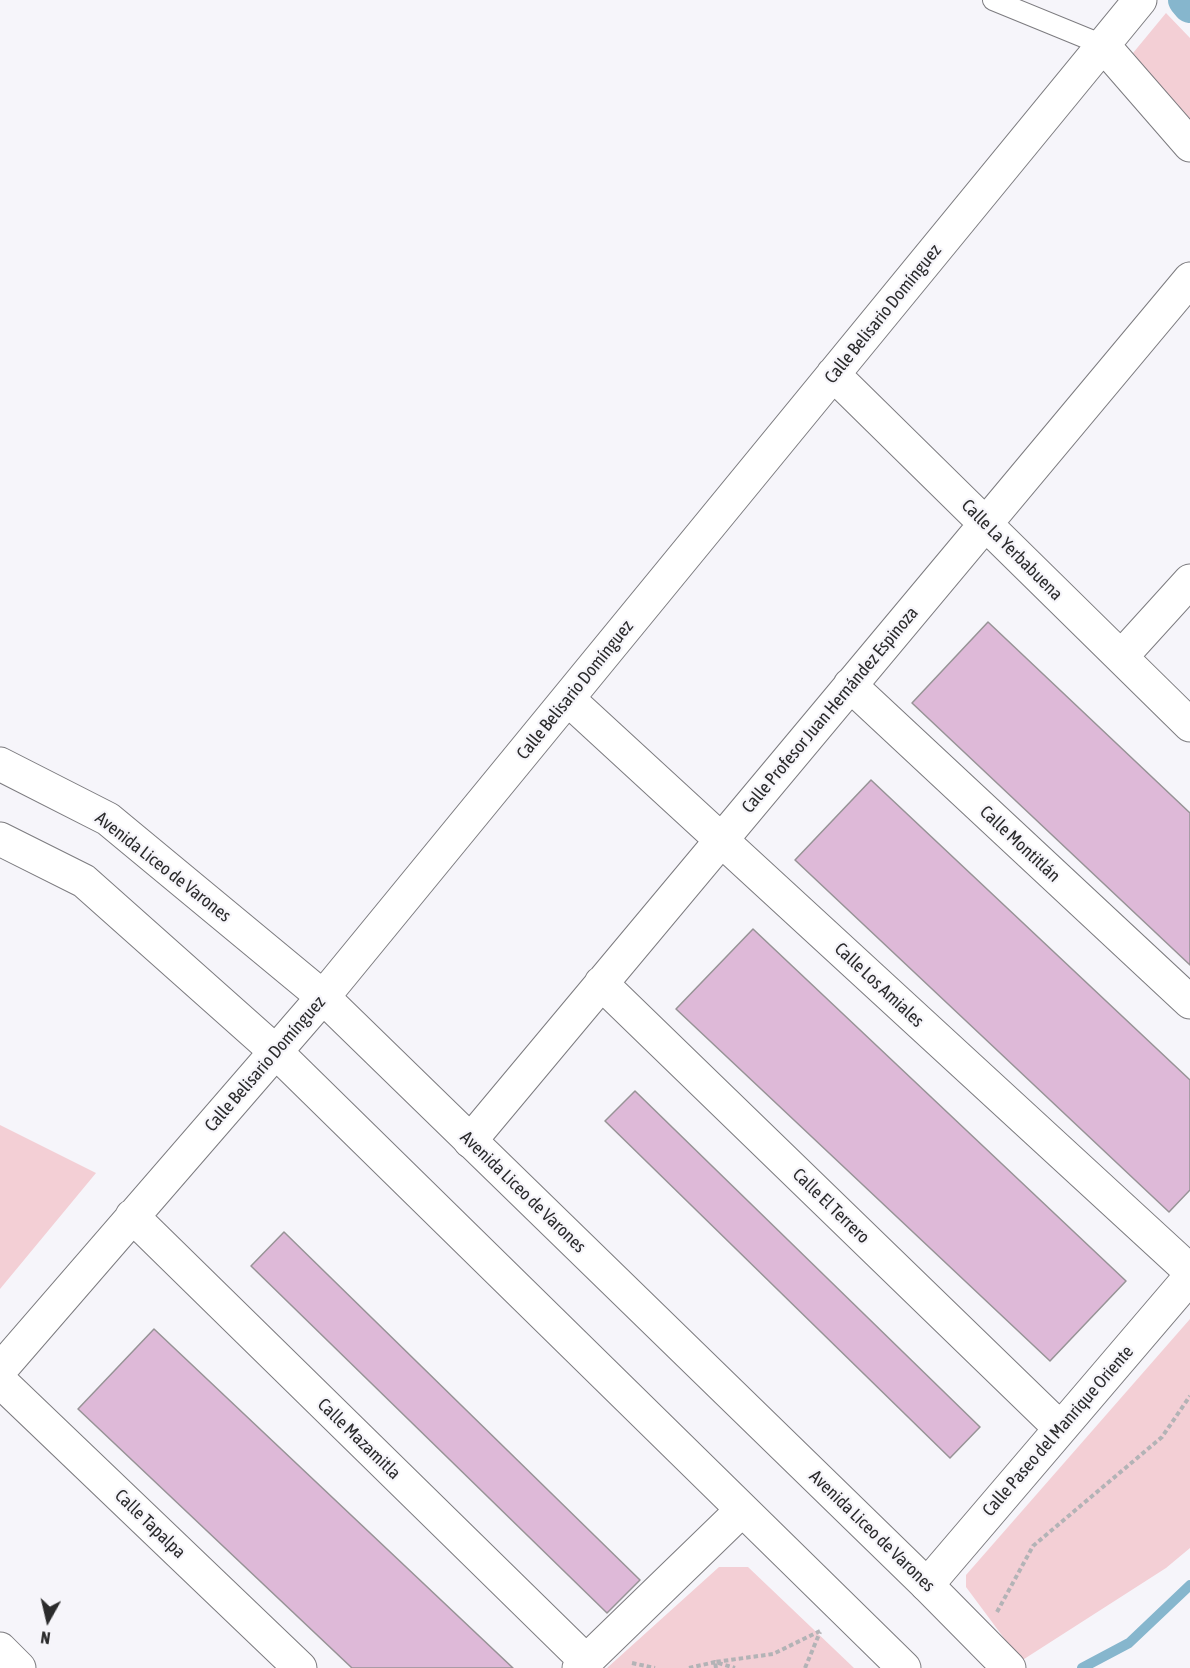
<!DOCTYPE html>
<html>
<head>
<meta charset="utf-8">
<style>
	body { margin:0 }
	#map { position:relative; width:1190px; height:1668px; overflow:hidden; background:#f6f5fa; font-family:"Asap Condensed",sans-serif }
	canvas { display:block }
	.north { position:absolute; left:18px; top:1590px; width:60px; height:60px; -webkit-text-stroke:4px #f6f5fa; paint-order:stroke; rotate:188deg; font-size:16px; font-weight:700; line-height:24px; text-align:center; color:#2b2b2c }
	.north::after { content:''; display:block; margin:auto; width:21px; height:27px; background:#2b2b2c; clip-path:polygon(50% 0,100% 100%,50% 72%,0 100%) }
</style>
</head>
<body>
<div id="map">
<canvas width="1190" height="1668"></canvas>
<div class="north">N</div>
</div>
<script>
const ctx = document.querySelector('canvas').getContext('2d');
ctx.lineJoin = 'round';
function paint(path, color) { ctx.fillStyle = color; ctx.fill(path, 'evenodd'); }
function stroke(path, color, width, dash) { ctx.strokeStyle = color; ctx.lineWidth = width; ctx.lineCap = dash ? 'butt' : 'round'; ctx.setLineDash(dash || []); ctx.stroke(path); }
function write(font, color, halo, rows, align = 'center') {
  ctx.font = font + ' "Asap Condensed",sans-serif'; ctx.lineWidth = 4.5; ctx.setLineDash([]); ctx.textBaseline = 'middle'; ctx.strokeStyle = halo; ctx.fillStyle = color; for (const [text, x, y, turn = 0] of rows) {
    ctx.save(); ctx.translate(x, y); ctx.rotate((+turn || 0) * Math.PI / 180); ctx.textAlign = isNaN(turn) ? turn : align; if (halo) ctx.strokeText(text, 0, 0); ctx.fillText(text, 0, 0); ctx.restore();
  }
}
paint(new Path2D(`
	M1166 13 1190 38V124L1133 53Z
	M0 1125 96 1173 0 1289Z
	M1190 1319V1548L1166 1568 1021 1661 966 1587V1575Z
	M719 1567H748L854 1668H607Z`), '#f3cfd5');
stroke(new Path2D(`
	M1082 1668 1129 1643 1190 1585`), '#86b6cd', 10);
stroke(new Path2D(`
	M1185 0 1190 6`), '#86b6cd', 34);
const building = new Path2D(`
	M988 622 1190 813V965L912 703Z
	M871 780 1190 1080V1190L1169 1212 795 860Z
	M753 929 1126 1281 1050 1361 676 1009Z
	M635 1091 980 1427 950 1458 605 1121Z
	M284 1232 640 1580 607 1613 251 1266Z
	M154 1329 513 1668H352L78 1409Z`);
paint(building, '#deb9d8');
stroke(building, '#979396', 1.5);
const service = new Path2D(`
	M993 0 1103 45`);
const minor = new Path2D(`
	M1103 45 1190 145
	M833 374 1190 725
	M1121 657 1190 581
	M850 685 1190 1002
	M568 699 1190 1271
	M601 983 1060 1428
	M470 1141 1190 279
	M132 1216 586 1661
	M0 1370 323 997 1140 0
	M0 1381 300 1668
	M927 1585 1190 1277
	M0 1649 19 1668
	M579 1668 742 1510`);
const tertiary = new Path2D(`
	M0 764 108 819 323 997 927 1585 1009 1668
	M0 839 84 881 275 1051 904 1668`);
stroke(service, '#7c7b7f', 22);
stroke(minor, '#7c7b7f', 35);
stroke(tertiary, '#7c7b7f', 35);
stroke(new Path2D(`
	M997 1612 1033 1546 1162 1437 1190 1396
	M632 1663 655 1668
	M689 1668 715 1662 735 1668
	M716 1668 715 1662 773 1654 820 1631
	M805 1668 820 1632`), '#b3b3b6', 4, [4.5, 3]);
stroke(service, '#fff', 20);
stroke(minor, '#fff', 33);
stroke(tertiary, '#fff', 33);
write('18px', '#2b2b2c', '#f6f5fa', [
	["Calle Belisario Domínguez",883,314,-51],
	["Calle La Yerbabuena",1012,550,45],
	["Calle Belisario Domínguez",575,690,-51],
	["Calle Profesor Juan Hernández Espinoza",830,710,-50],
	["Calle Montitlán",1020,844,43],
	["Avenida Liceo de Varones",163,867,38],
	["Calle Los Amiales",879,985,43],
	["Calle Belisario Domínguez",265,1064,-49],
	["Avenida Liceo de Varones",523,1192,44],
	["Calle El Terrero",831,1206,44],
	["Calle Paseo del Manrique Oriente",1058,1431,-49],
	["Calle Mazamitla",359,1439,44],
	["Calle Tapalpa",150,1524,44],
	["Avenida Liceo de Varones",872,1531,44]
]);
</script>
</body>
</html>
